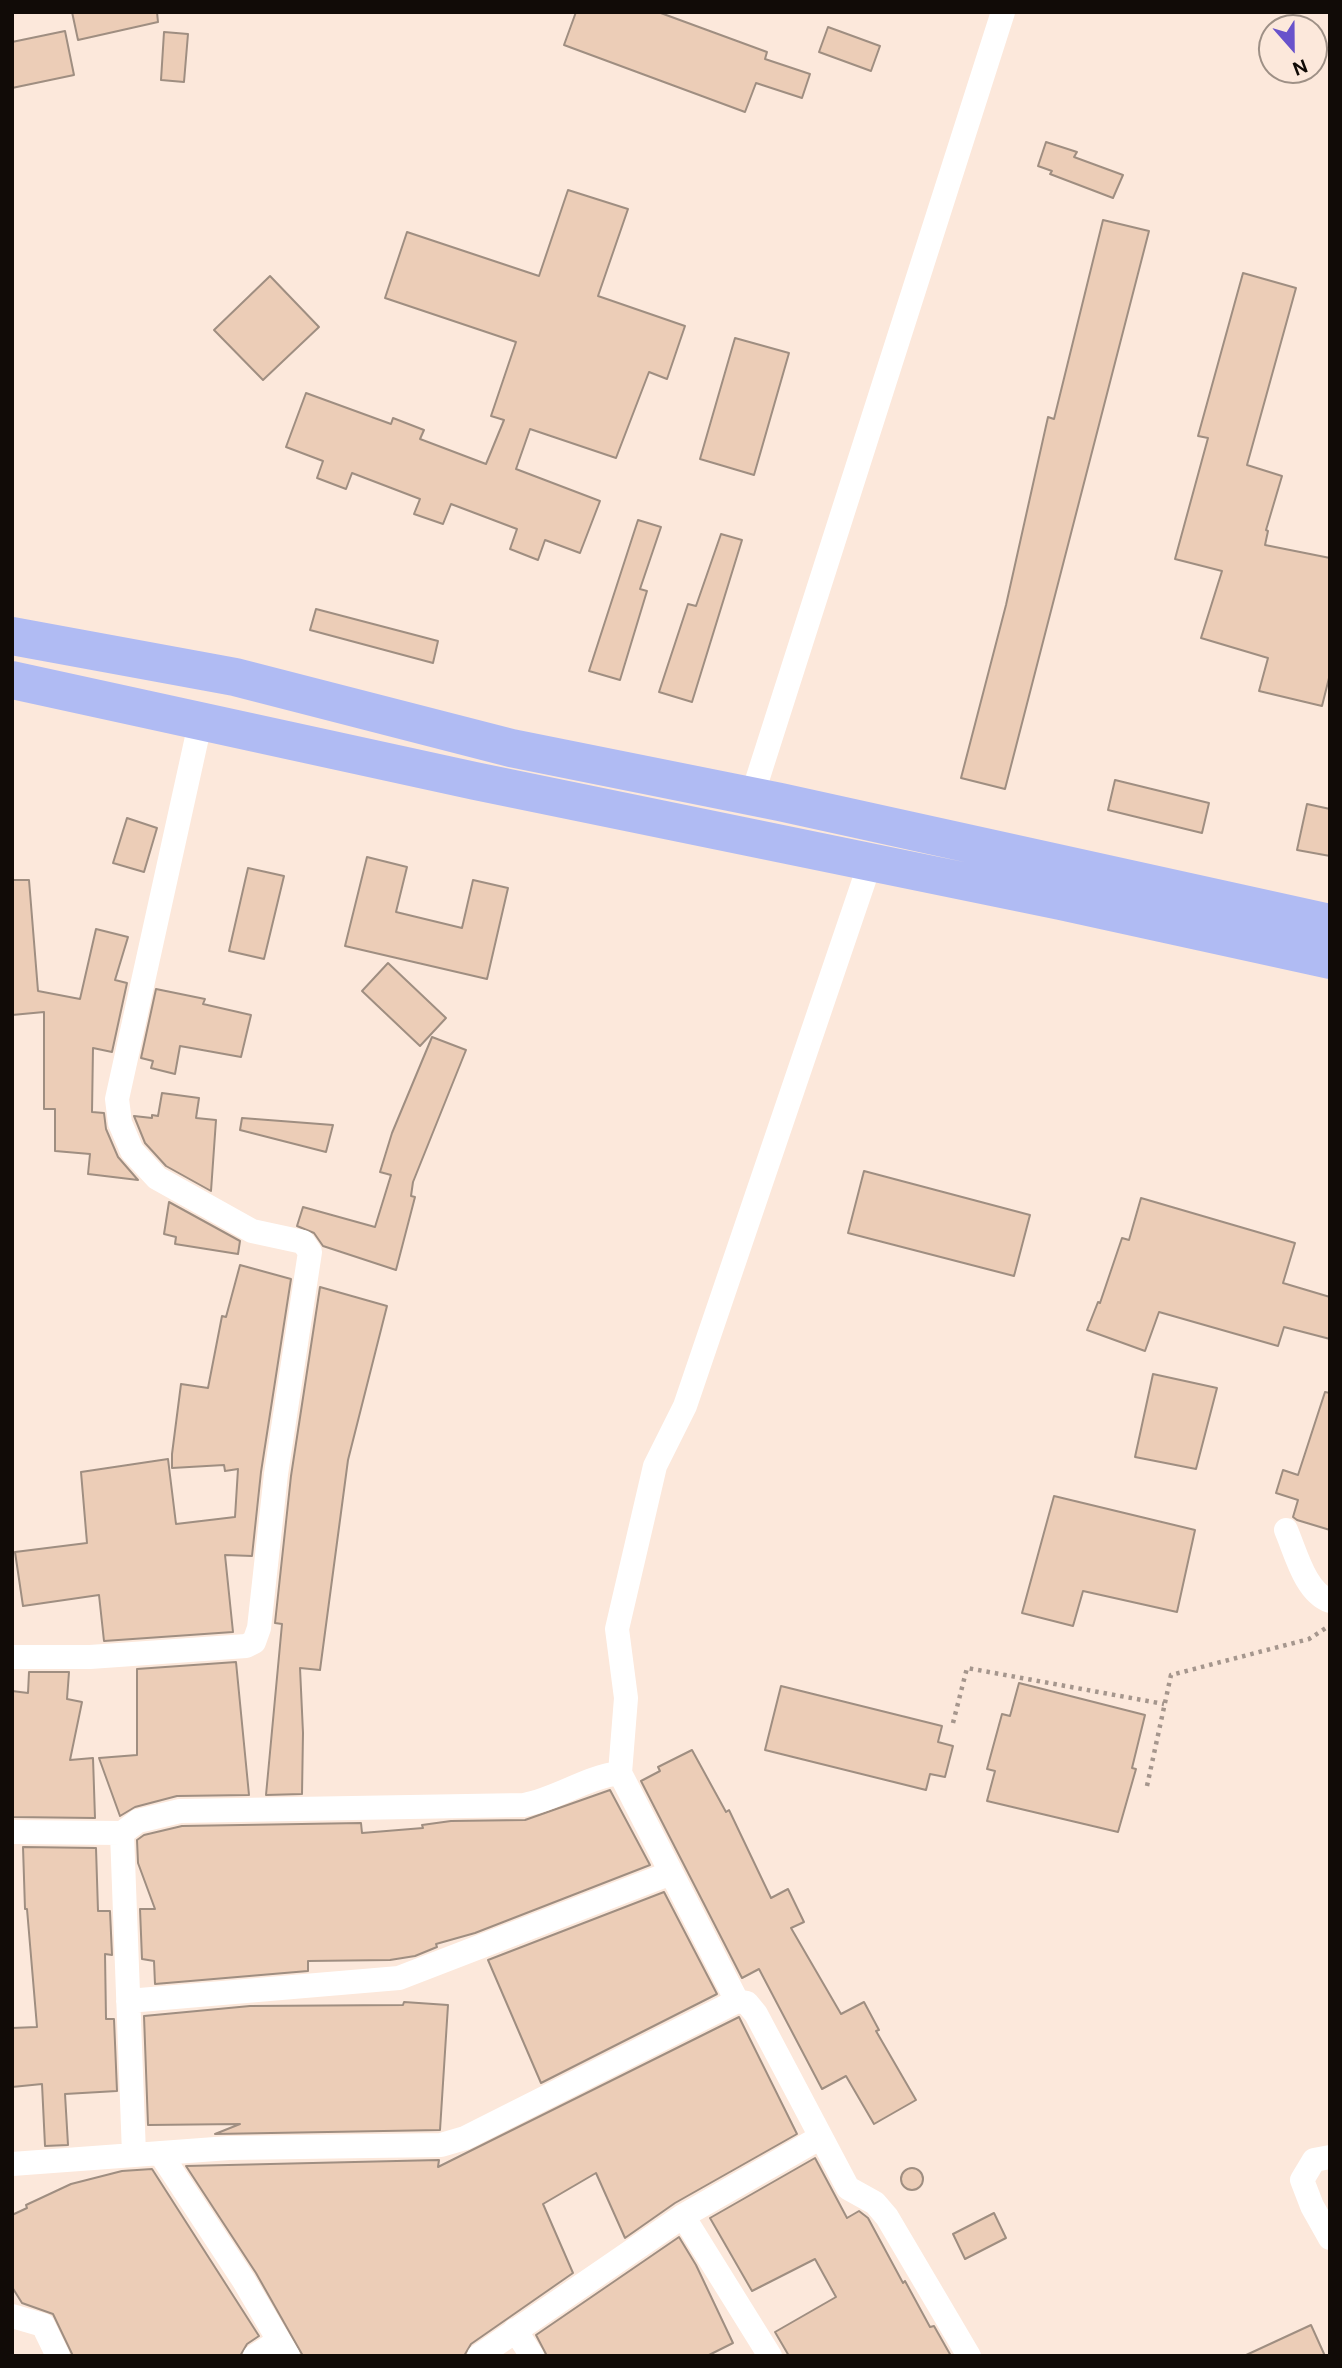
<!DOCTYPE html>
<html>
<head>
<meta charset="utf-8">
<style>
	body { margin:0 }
	#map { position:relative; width:1342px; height:2368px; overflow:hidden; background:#fce8db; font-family:"DM Sans",sans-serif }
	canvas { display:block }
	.frame { position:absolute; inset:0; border:14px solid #110b07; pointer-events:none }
	.north { position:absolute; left:1258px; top:14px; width:70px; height:70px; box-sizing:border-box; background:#fce8db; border:2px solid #9e9086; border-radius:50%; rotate:159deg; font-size:19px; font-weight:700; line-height:28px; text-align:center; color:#110b07 }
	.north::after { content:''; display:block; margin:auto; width:24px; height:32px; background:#6852cb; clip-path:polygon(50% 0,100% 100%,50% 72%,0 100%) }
</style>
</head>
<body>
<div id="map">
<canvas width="1342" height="2368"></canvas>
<div class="frame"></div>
<div class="north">N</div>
</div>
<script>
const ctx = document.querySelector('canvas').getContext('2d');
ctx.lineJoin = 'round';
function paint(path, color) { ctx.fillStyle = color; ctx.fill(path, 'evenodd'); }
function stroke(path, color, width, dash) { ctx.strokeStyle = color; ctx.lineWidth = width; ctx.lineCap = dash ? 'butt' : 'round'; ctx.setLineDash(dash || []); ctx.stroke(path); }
const building = new Path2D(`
	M72 12H157L158 22 78 40Z
	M576 12H658L767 52 765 59 810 74 802 98 756 83 745 112 564 45Z
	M828 27 880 46 871 71 819 52Z
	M65 31 74 75 12 88V42Z
	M164 32 188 34 184 82 161 80Z
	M1046 142 1077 152 1074 157 1123 175 1113 198 1050 174 1052 171 1038 166Z
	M568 190 628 209 598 296 685 326 667 379 649 372 616 458 530 429 516 469 600 501 580 553 545 540 538 560 510 549 517 529 451 504 443 524 414 514 420 499 352 473 346 489 317 478 323 461 286 447 306 393 391 424 393 418 424 430 420 439 486 464 504 420 491 416 516 342 385 298 407 232 539 276Z
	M1103 220 1149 231 1005 789 961 778 1006 605 1048 417 1054 419Z
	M1243 273 1296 288 1247 465 1282 476 1266 530 1268 531 1265 545 1330 558V674L1322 706 1259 691 1268 658 1201 638 1222 571 1175 559 1208 438 1198 436Z
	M270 276 319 327 263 380 214 330Z
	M735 338 789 353 754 475 700 459Z
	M638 520 661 527 640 589 647 591 620 680 589 671Z
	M721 534 742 540 692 702 659 692 688 604 696 606Z
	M316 609 438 641 433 663 310 630Z
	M1115 780 1209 803 1202 833 1108 810Z
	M1307 804 1330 809V856L1297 850Z
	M127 818 157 828 144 872 113 863Z
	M367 857 407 867 396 912 462 928 473 880 508 888 487 979 345 946Z
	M248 868 284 876 264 959 229 951Z
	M12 880H29L38 991 80 999 96 929 128 937 115 980 127 983 112 1052 93 1048 92 1112 104 1113 106 1129 118 1157 138 1180 88 1174 90 1154 55 1151V1109H44V1012L12 1015Z
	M388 963 446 1018 420 1046 362 991Z
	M156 989 205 999 203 1004 251 1015 241 1057 180 1046 175 1074 151 1068 153 1061 141 1058Z
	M432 1037 466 1050 413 1182 411 1196 415 1197 396 1270 323 1246 314 1233 297 1226 303 1207 375 1227 391 1175 380 1172 392 1133Z
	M162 1093 199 1098 196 1118 216 1120 211 1191 166 1166 145 1143 134 1116 152 1118V1115L158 1116Z
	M242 1118 333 1125 326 1152 240 1130Z
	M864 1171 1030 1215 1014 1276 848 1233Z
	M1141 1198 1295 1243 1283 1283 1330 1297V1339L1284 1327 1278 1346 1159 1312 1145 1351 1087 1330 1098 1302 1100 1303 1122 1238 1129 1240Z
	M169 1202 240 1241 238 1254 175 1244 176 1237 164 1234Z
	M240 1265 291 1279 261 1472 252 1556 225 1555 233 1632 104 1641 99 1595 23 1606 15 1552 87 1543 81 1472 168 1459 176 1524 235 1517 238 1469 225 1471 224 1465 172 1468V1454L181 1384 208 1388 222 1316 226 1317Z
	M320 1287 387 1306 348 1460 320 1670 300 1668 303 1733 302 1794 266 1795 282 1624 275 1623 291 1476Z
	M1153 1374 1217 1388 1196 1469 1135 1457Z
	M1325 1392 1330 1393V1530L1297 1520 1293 1517 1298 1500 1276 1493 1283 1470 1298 1475Z
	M1054 1496 1195 1530 1177 1612 1083 1591 1073 1626 1022 1613Z
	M236 1662 249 1795 177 1796 135 1807 120 1816 99 1758 137 1755V1669Z
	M29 1672H69L67 1699 82 1702 70 1760 93 1758 95 1818 12 1817V1691L28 1693Z
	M1019 1683 1145 1715 1132 1768 1136 1769 1118 1832 987 1801 995 1771 987 1769 1002 1714 1010 1716Z
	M781 1686 942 1726 938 1742 953 1746 945 1777 930 1774 926 1790 765 1750Z
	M692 1750 726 1812 729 1810 771 1898 788 1889 804 1922 791 1928 841 2014 864 2002 879 2030 876 2031 916 2100 874 2124 846 2076 822 2089 759 1969 742 1978 641 1781 660 1771 658 1767Z
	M610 1790 650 1865 475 1933 436 1944 437 1947 415 1956 390 1960 308 1961V1971L155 1984 154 1961 142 1959 140 1909H155L138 1863 137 1840 144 1835 182 1826 361 1823 362 1833 423 1828 422 1825 451 1821 525 1820Z
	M23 1847 96 1848 98 1911H110L112 1955 105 1954 106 2019H114L117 2091 65 2094 68 2145 45 2146 42 2084 12 2087V2028L37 2027 27 1909H25Z
	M664 1892 717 1994 541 2083 488 1960Z
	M404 2002 448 2005 440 2130 215 2134 240 2124 148 2125 144 2016 250 2006 403 2005Z
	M739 2017 797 2134 675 2203 625 2238 596 2173 543 2204 573 2273 471 2344 464 2356H303L256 2273 186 2166 439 2160 438 2167Z
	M815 2158 847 2218 859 2211 868 2218 903 2283 905 2281 930 2327 934 2326 951 2356H789L775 2332 836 2297 815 2259 752 2291 710 2218Z
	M901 2179a11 11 0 1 1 22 0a11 11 0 1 1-22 0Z
	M152 2169 259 2336 247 2344 240 2356H73L53 2314 22 2303 12 2287V2215L27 2208 26 2205 71 2184 122 2171Z
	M994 2213 1006 2238 965 2259 953 2234Z
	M679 2237 696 2265 733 2343 707 2356H547L536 2335Z
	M1311 2325 1325 2356H1244Z`);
paint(building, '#eccdb7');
stroke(building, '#9f8e81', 2);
stroke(new Path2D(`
	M953 1723 967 1668 1164 1704
	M1147 1786 1171 1675 1309 1639 1329 1626`), '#a5968d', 4.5, [3.5, 5]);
stroke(new Path2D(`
	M752 796 1003 12
	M1286 1530C1296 1553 1305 1592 1330 1601
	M12 1657H90L246 1646 254 1642 259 1628 276 1474 310 1252 303 1242 252 1231 157 1178 132 1151 120 1123 117 1099 201 719
	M620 1773 626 1698 617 1629 655 1466 685 1406 870 863
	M12 1832 122 1833 138 1821 180 1811 524 1805C557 1799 586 1777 620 1773L737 2001
	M122 1833 134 2154
	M128 2001 399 1978 671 1873
	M160 2153 244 2281 288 2356
	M1330 2157 1314 2160 1302 2180 1312 2206 1330 2238
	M12 2164 229 2148 441 2145 465 2138 737 2001 747 2003 756 2014 848 2188 875 2203 887 2217 969 2356
	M683 2216 770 2356
	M12 2316 43 2325 58 2356
	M515 2330 532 2356
	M255 2356 279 2341
	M479 2356 683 2216 821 2137`), '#fff', 24);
stroke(new Path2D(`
	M12 636 235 677 511 748 780 802 1330 923
	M12 680 475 781 1060 901 1330 960`), '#b0bbf3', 38);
</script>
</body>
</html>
